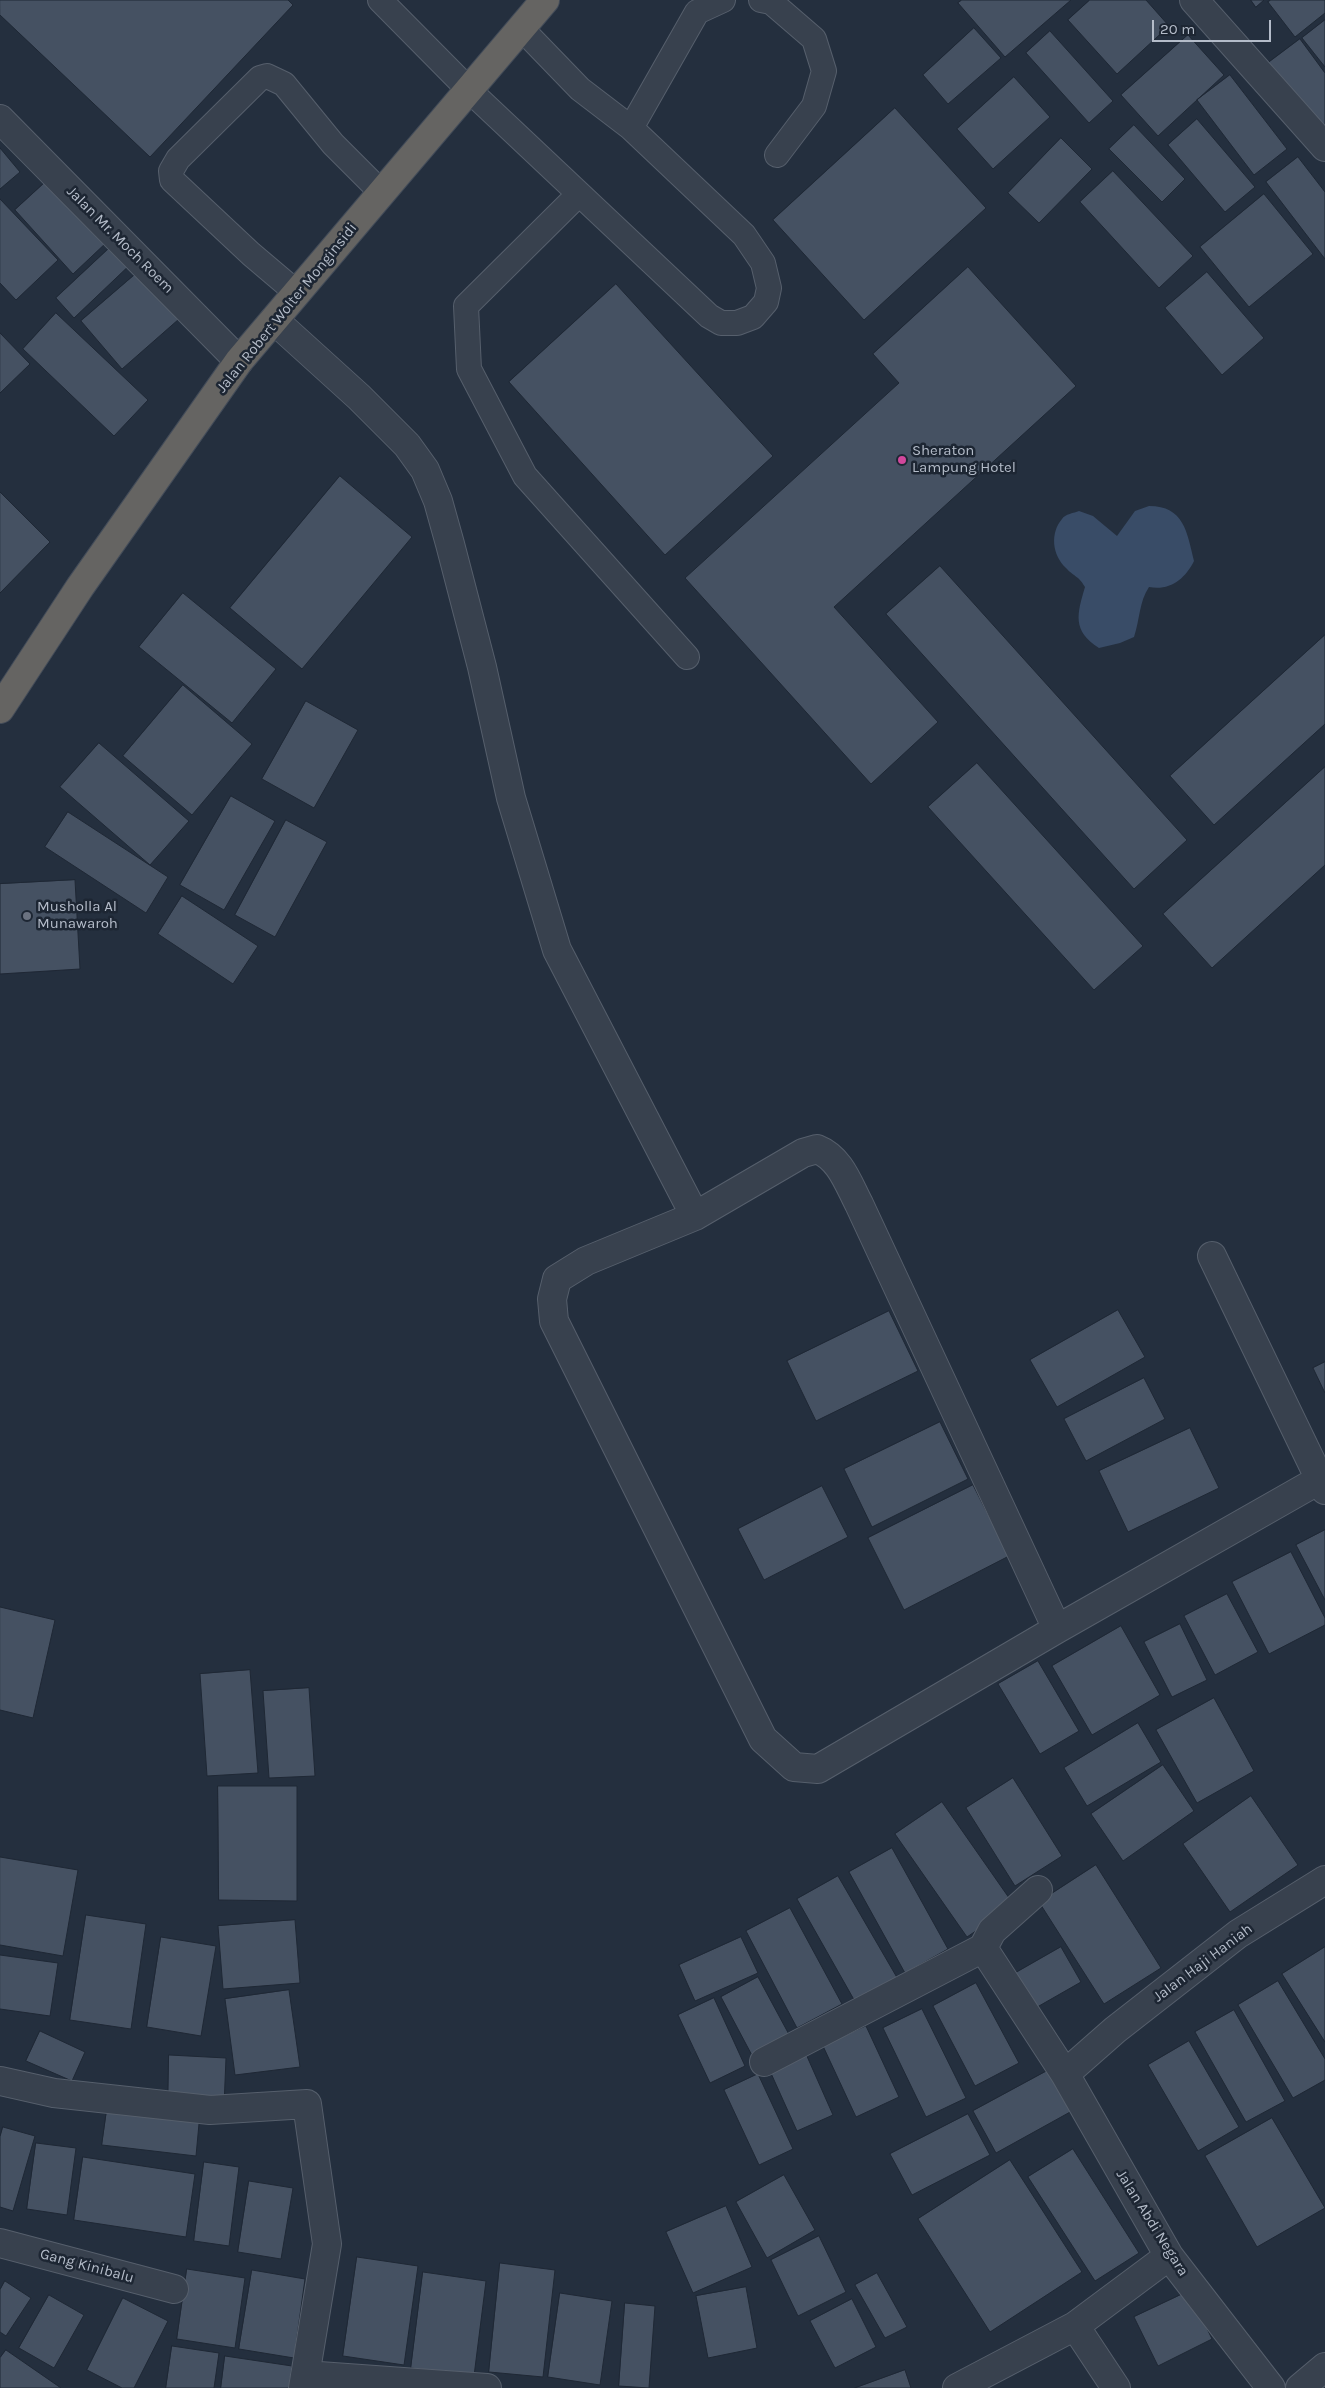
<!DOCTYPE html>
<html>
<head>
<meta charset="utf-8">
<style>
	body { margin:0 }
	#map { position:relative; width:1325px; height:2388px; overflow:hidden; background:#242f3e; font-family:Karla,sans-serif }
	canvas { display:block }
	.scale { position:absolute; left:1152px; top:20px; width:119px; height:22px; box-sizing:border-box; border:2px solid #b4bcc9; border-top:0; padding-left:6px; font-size:15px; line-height:18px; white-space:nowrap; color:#b4bcc9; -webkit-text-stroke:4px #1d2633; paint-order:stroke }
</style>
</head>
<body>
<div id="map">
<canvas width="1325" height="2388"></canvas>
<div class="scale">20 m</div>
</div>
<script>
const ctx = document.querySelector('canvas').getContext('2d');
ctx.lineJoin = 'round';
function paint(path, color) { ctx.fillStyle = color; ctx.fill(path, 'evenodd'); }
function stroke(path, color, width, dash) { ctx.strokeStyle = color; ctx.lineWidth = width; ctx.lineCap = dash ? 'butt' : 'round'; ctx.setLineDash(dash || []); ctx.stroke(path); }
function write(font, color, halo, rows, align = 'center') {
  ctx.font = font + ' Karla,sans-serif'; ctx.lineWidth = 5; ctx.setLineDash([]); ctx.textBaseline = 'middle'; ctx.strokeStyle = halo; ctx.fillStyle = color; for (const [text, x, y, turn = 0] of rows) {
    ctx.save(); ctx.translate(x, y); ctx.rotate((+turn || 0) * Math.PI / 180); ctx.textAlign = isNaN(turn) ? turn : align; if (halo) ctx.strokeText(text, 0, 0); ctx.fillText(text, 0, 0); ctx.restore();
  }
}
paint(new Path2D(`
	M1149 506C1184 506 1187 532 1194 561 1185 579 1170 591 1149 587 1139 602 1140 619 1134 637L1120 643 1099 648C1072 631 1077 614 1085 587 1078 575 1074 577 1066 568 1052 555 1050 533 1062 519 1065 514 1074 513 1079 511L1093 516 1117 536 1135 511Z`), '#394c67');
const building = new Path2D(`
	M0 0H288L293 5 150 157 0 15Z
	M962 0H1071L1005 57 958 3Z
	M1090 0H1146L1169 26 1117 74 1068 20Z
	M1251 0H1264L1256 7Z
	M1271 0H1325V13L1295 37 1268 2Z
	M1325 20V67L1302 38Z
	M974 28 1001 58 948 104 923 75Z
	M1050 31 1113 101 1089 123 1026 53Z
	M1188 35 1224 75 1158 136 1121 95Z
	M1300 39 1325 73V135L1268 63Z
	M1230 75 1287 149 1254 175 1197 100Z
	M1014 77 1050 117 993 169 957 129Z
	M895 108 986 208 864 320 773 220Z
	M1197 119 1255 187 1225 212 1168 145Z
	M1134 125 1185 179 1162 202 1109 149Z
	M1061 138 1092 169 1039 223 1008 193Z
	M0 148 20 172 0 189Z
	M1298 157 1325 192V259L1266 182Z
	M1113 171 1193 256 1159 288 1080 202Z
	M51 177 108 241 73 274 15 210Z
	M1264 194 1313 254 1249 307 1200 247Z
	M0 199 58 260 16 300 0 283Z
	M117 241 135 260 74 318 56 298Z
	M968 267 1076 386 834 607 938 722 871 784 685 578 899 383 873 354Z
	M138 272 179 319 122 369 81 321Z
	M1207 272 1264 338 1222 375 1165 308Z
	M616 284 773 456 665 555 509 382Z
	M56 313 148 400 114 436 23 349Z
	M0 333 30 364 0 393Z
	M340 476 412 537 302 669 230 608Z
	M0 492 50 542 0 593Z
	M940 566 1187 840 1134 889 886 614Z
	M183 593 276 669 232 723 139 647Z
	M1325 635V724L1214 825 1170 776Z
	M183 685 252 744 192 815 123 756Z
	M306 701 358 730 314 808 262 779Z
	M99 743 189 821 150 865 60 787Z
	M977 763 1143 946 1094 990 928 807Z
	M1325 767V865L1212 968 1163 914Z
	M231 796 275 821 224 910 180 885Z
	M68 812 168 877 146 913 45 847Z
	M286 820 327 842 275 937 235 915Z
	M75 880 80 969 0 974V884Z
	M182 896 258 946 233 984 158 934Z
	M1118 1310 1145 1357 1057 1407 1030 1360Z
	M889 1311 918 1371 816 1421 787 1361Z
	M1325 1362V1393L1313 1368Z
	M1144 1378 1165 1419 1086 1461 1064 1419Z
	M940 1422 968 1479 872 1527 844 1469Z
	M1190 1428 1219 1488 1128 1532 1099 1471Z
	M973 1485 1009 1556 904 1610 868 1538Z
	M822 1486 848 1537 764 1580 738 1529Z
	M1325 1530V1600L1296 1545Z
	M1291 1552 1325 1618V1625L1269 1654 1232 1582Z
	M1227 1594 1258 1652 1215 1675 1184 1616Z
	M0 1607 55 1620 33 1718 0 1710Z
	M1180 1624 1207 1680 1172 1697 1144 1642Z
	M1121 1626 1160 1695 1092 1735 1052 1666Z
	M1038 1661 1079 1731 1040 1754 998 1684Z
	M250 1670 258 1773 207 1776 200 1674Z
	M309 1688 315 1776 269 1778 263 1691Z
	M1214 1698 1254 1771 1197 1803 1156 1730Z
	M1138 1723 1161 1762 1087 1806 1064 1768Z
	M1163 1765 1194 1811 1123 1861 1091 1814Z
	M1013 1778 1062 1856 1015 1886 966 1808Z
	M218 1786H297V1901L219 1900Z
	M1251 1796 1298 1865 1230 1912 1183 1844Z
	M942 1802 1014 1905 967 1937 895 1834Z
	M892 1848 948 1949 905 1973 849 1872Z
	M0 1857 78 1870 63 1956 0 1945Z
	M1096 1865 1161 1968 1104 2004 1039 1902Z
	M838 1876 899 1981 857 2005 797 1899Z
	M790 1908 842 2004 797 2028 746 1931Z
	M86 1915 146 1924 131 2029 70 2020Z
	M295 1920 300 1983 223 1989 218 1926Z
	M161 1937 216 1946 201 2036 147 2027Z
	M741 1937 758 1973 695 2001 679 1965Z
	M1061 1947 1081 1982 1032 2010 1012 1975Z
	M1325 1947V2042L1282 1974Z
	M0 1955 58 1963 50 2016 0 2009Z
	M758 1977 792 2040 755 2061 721 1997Z
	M1278 1981 1325 2059V2080L1293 2098 1238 2005Z
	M976 1983 1019 2063 975 2086 933 2006Z
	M289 1990 300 2067 235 2075 225 1999Z
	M714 1998 745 2066 710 2083 678 2015Z
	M922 2009 966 2098 926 2117 883 2028Z
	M1234 2010 1285 2101 1246 2122 1195 2032Z
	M866 2026 899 2097 856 2117 823 2046Z
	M40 2031 85 2052 72 2081 26 2061Z
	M1189 2041 1239 2127 1198 2151 1148 2065Z
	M806 2054 833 2115 797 2131 770 2071Z
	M169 2055 226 2058 224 2106 168 2103Z
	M1058 2065 1081 2106 996 2153 973 2111Z
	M758 2074 793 2149 759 2165 724 2090Z
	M108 2102 200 2113 196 2156 102 2145Z
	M968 2114 990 2155 912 2195 890 2154Z
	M1272 2118 1325 2208 1257 2247 1205 2156Z
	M3 2127 35 2136 13 2211 0 2207V2137Z
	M36 2143 76 2148 67 2215 27 2209Z
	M1073 2149 1139 2253 1095 2281 1028 2177Z
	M83 2157 195 2174 186 2237 74 2220Z
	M1010 2160 1082 2272 990 2332 918 2219Z
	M204 2162 239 2167 229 2246 194 2241Z
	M784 2175 815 2230 767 2258 736 2202Z
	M249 2181 293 2188 281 2259 238 2252Z
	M726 2206 752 2267 693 2293 666 2232Z
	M819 2236 846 2292 798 2316 771 2260Z
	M357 2257 418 2266 404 2365 343 2356Z
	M500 2263 555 2270 543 2377 489 2372Z
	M187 2269 245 2278 235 2348 177 2339Z
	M252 2270 305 2279 294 2358 239 2349Z
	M423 2272 486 2281 474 2376 411 2368Z
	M877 2273 907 2327 885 2338 855 2285Z
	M5 2281 31 2298 6 2336 0 2332V2290Z
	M746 2287 757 2348 708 2358 696 2296Z
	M1189 2291 1212 2339 1158 2366 1134 2317Z
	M560 2293 612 2301 600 2385 548 2377Z
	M49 2295 84 2315 54 2368 19 2348Z
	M123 2298 168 2321 134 2388H122L87 2370Z
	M852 2299 876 2347 835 2368 810 2321Z
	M625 2303 655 2306 649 2388 619 2386Z
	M172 2346 219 2353 214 2388H166Z
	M6 2350 61 2388H0V2358Z
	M225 2356 292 2366 289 2388H221Z
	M905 2370 911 2388H855Z`);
paint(building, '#455162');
stroke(building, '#1f2835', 1);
const service = new Path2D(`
	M380 0 469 90 709 316 721 323H737L753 317 766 302 769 288 763 263 744 235 631 128 580 89 521 28
	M761 0 771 2 814 39 824 71 814 106 777 155
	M631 128 697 12 723 0
	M579 194 466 306 469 369 525 476 687 657
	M297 293 251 254 172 180 171 171 178 159 260 78 267 76 284 84 333 144 382 193`);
const minor = new Path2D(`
	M1194 0 1325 147
	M0 119 239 361
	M274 320 359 397 407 445 425 470 438 501 450 544 482 667 511 798 557 950 695 1216
	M1212 1256 1325 1490
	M1057 1629 859 1204C848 1183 840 1158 817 1149L803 1153 695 1216 586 1261 557 1279 552 1299 554 1321 763 1739 794 1767 818 1769 1057 1629 1319 1480
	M983 1948 1065 2074
	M764 2062 983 1948 992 1931 1038 1890
	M0 2081 54 2093 210 2110 307 2104 327 2244 303 2388
	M0 2243 174 2289
	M1075 2326 1116 2388
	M305 2375 487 2388
	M957 2388 1075 2326 1169 2256
	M1271 2388 1169 2256 1065 2074 1115 2030 1238 1934 1325 1880
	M1300 2388 1325 2367`);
const trunk = new Path2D(`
	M0 709 80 587 239 361 545 0`);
stroke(service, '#565f6c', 26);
stroke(minor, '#565f6c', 30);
stroke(trunk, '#434c59', 30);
stroke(service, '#38414e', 24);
stroke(minor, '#38414e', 28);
stroke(trunk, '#656462', 28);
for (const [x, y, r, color] of [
	[902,460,5,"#d1479c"],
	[27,916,5,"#6b7280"]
]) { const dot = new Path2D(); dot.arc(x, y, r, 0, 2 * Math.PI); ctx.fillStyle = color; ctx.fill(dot); stroke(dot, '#1d2633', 2); }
write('15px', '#b4bcc9', '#1d2633', [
	["Jalan Mr. Moch Roem",120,240,45],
	["Jalan Robert Wolter Monginsidi",287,308,-51],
	["Jalan Haji Haniah",1203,1963,-37],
	["Jalan Abdi Negara",1152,2223,58],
	["Gang Kinibalu",87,2266,15]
]);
write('15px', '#b4bcc9', '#1d2633', [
	["Sheraton",912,451],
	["Lampung Hotel",912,468],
	["Musholla Al",37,907],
	["Munawaroh",37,924]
], 'left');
</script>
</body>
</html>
